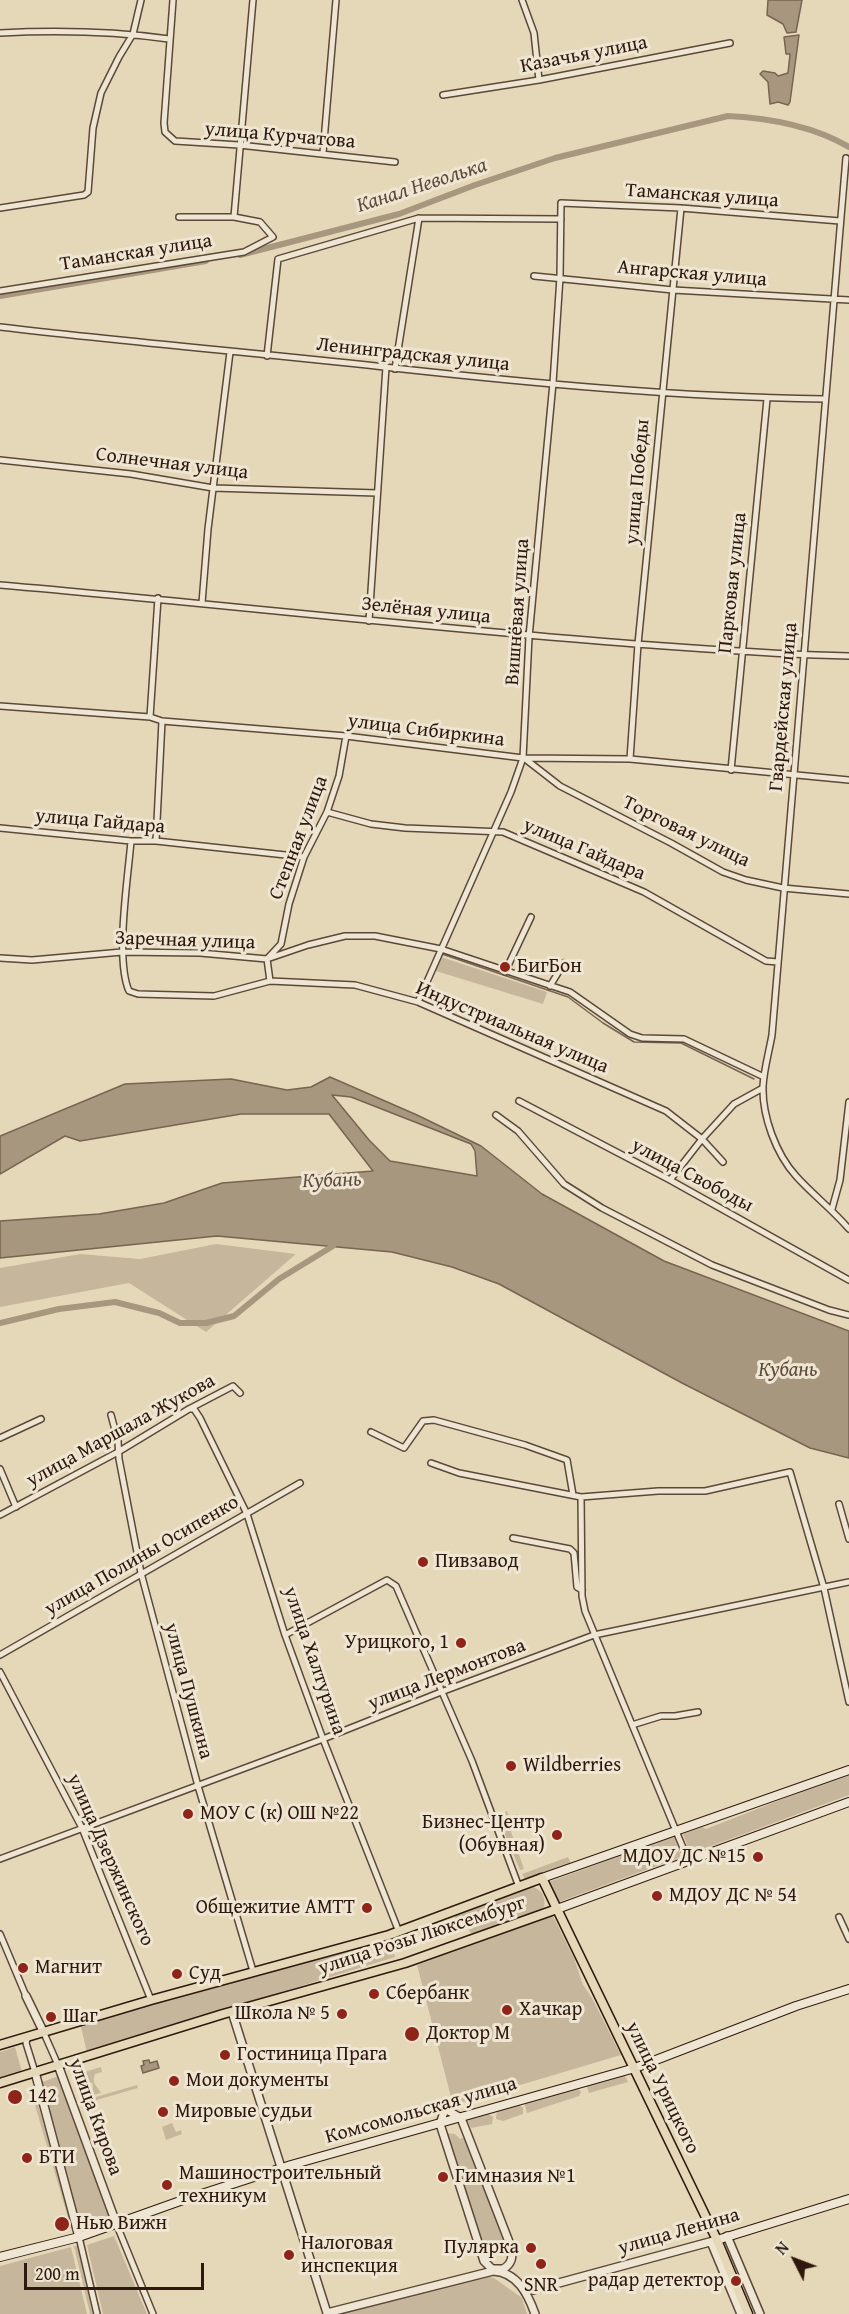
<!DOCTYPE html>
<html>
<head>
<meta charset="utf-8">
<style>
	body { margin:0 }
	#map { position:relative; width:849px; height:2314px; overflow:hidden; background:#e5d8b9; font-family:"Gentium Book Plus",serif }
	canvas { display:block }
	.north { position:absolute; left:765px; top:2230px; width:60px; height:60px; -webkit-text-stroke:4px #eee6d2; paint-order:stroke; rotate:312deg; font-size:16px; font-weight:700; line-height:24px; text-align:center; color:#2f180d }
	.north::after { content:''; display:block; margin:auto; width:21px; height:27px; background:#2f180d; clip-path:polygon(50% 0,100% 100%,50% 72%,0 100%) }
	.scale { position:absolute; left:24px; top:2263px; width:180px; height:27px; box-sizing:border-box; border:3px solid #2f180d; border-top:0; padding-left:8px; font-size:18px; line-height:21px; white-space:nowrap; color:#2f180d; -webkit-text-stroke:4px #eee6d2; paint-order:stroke }
</style>
</head>
<body>
<div id="map">
<canvas width="849" height="2314"></canvas>
<div class="north">N</div>
<div class="scale">200 m</div>
</div>
<script>
const ctx = document.querySelector('canvas').getContext('2d');
ctx.lineJoin = 'round';
function paint(path, color) { ctx.fillStyle = color; ctx.fill(path, 'evenodd'); }
function stroke(path, color, width, dash) { ctx.strokeStyle = color; ctx.lineWidth = width; ctx.lineCap = dash ? 'butt' : 'round'; ctx.setLineDash(dash || []); ctx.stroke(path); }
function write(font, color, halo, rows, align = 'center') {
  ctx.font = font + ' "Gentium Book Plus",serif'; ctx.lineWidth = 6; ctx.setLineDash([]); ctx.textBaseline = 'middle'; ctx.strokeStyle = halo; ctx.fillStyle = color; for (const [text, x, y, turn = 0] of rows) {
    ctx.save(); ctx.translate(x, y); ctx.rotate((+turn || 0) * Math.PI / 180); ctx.textAlign = isNaN(turn) ? turn : align; if (halo) ctx.strokeText(text, 0, 0); ctx.fillText(text, 0, 0); ctx.restore();
  }
}
paint(new Path2D(`
	M441 957 547 992 543 1004 436 971Z
	M216 1244 296 1254 206 1332 129 1283 0 1307V1268L80 1254 140 1259Z
	M849 1773V1795L690 1854 683 1834 702 1827 706 1829Z
	M507 1811 509 1816 513 1817 517 1814 520 1820 509 1826 524 1869 520 1870 498 1818Z
	M674 1836 681 1857 559 1902 549 1882Z
	M568 1857 571 1864 525 1879 522 1874Z
	M533 1887C542 1890 546 1897 544 1907L540 1910 471 1934 466 1922 456 1920 455 1915Z
	M553 1916 574 1958 583 1985 592 1998 621 2055 453 2105 417 1965Z
	M361 1945 365 1958 393 1950 395 1957 87 2052 80 2023Z
	M15 2047 22 2072 0 2079V2052Z
	M101 2067 102 2072 95 2074C91 2084 97 2085 101 2093L81 2098 84 2093 92 2091 93 2084 87 2080 82 2083 72 2076Z
	M624 2074 628 2082 589 2093 586 2084Z
	M61 2075 110 2217 85 2227 80 2223 40 2083Z
	M137 2085 138 2088 83 2104 82 2101Z
	M33 2087 73 2227 71 2228 30 2088Z
	M576 2087 581 2092 579 2096 527 2113 524 2102Z
	M519 2105 523 2108V2114L503 2121 496 2119 497 2110Z
	M487 2113 493 2117 492 2124 471 2128 467 2119Z
	M172 2123 176 2132 181 2130 182 2134 166 2140 162 2127Z
	M445 2133 455 2134 460 2139 465 2137 508 2252 485 2255Z
	M114 2236 147 2314H103L87 2245Z
	M74 2246H77L93 2314H90Z
	M71 2247 87 2314H0V2266Z
	M483 2275 494 2278 522 2298 527 2314H334L461 2280 470 2281Z`), '#c6b79c');
const water = new Path2D(`
	M768 0H802L796 32 787 33 783 24 767 15Z
	M799 35 790 102 788 105 778 102 770 104 768 82 760 74 763 71 775 73 778 76 788 73 790 54H786L784 37Z
	M330 1077 417 1115 481 1146 542 1194 664 1261 849 1331V1458L810 1448 682 1383 499 1284 452 1267 392 1252 217 1236 0 1258V1221L99 1214 164 1203 222 1183 373 1171 329 1114H241L80 1141 65 1136 0 1174V1136L125 1084 231 1079 287 1090 311 1087ZM332 1095 351 1097 471 1144 475 1151 477 1176 390 1161 369 1140Z
	M149 2060 150 2063 157 2061 159 2068 143 2073 141 2066 144 2065 143 2061Z`);
paint(water, '#a7977f');
stroke(water, '#776451', 1.5);
stroke(new Path2D(`
	M442 954 568 997 603 1023 634 1042 681 1043 754 1079`), '#776451', 1.5);
stroke(new Path2D(`
	M240 255 399 214 475 185 555 158 728 116C769 118 813 126 849 147
	M0 296 206 261
	M0 1323 59 1309 115 1302 159 1313 180 1323H206L234 1316 279 1279 333 1246`), '#a7977f', 6);
const minor = new Path2D(`
	M173 0 164 123 165 132 175 141 239 145 395 162
	M522 0 534 33 539 80
	M0 33C58 30 111 31 169 39
	M443 95 539 80 730 43
	M323 153 336 0
	M846 158 772 1035C769 1052 764 1069 763 1086 762 1116 776 1154 796 1176 813 1195 833 1210 849 1229
	M0 208 84 195 88 192 93 128 101 93 119 57 133 34 141 0
	M234 217 253 0
	M534 276 673 290 849 300
	M0 291 244 252 273 237 260 222 234 217H179
	M0 327C128 342 256 353 384 367 530 383 677 397 824 399
	M267 356 278 259 419 218 561 219
	M395 369 419 218
	M0 460 131 474 213 488 377 493
	M0 585C212 603 424 628 636 644 707 649 778 655 849 656
	M202 603 208 529 230 352
	M369 621 386 367
	M0 706 150 717 162 721 346 736 523 758 630 759 849 780
	M150 717 158 598
	M524 758 560 786 671 843 723 872 746 880 783 888 849 894
	M630 759 638 644 681 208
	M731 770 767 399
	M327 812 371 824 405 828 503 832 644 892 766 961 778 962
	M0 828 131 841H156L304 857
	M131 841C128 878 115 959 129 991L138 994 214 996 270 981 355 985 418 1002 666 1111 702 1139 723 1162
	M156 841 162 721
	M0 958 32 960 122 952 200 953 267 959 308 945 345 936H375L441 949 570 992 630 1034 642 1038 684 1039 764 1077
	M505 972 531 917
	M270 981 267 959 281 944 289 904 304 857 327 812 339 776 346 736
	M550 986 564 963
	M418 1002 511 792 523 758 529 637 553 383 560 277 561 203 681 208 840 221
	M519 1101 670 1180 849 1280
	M496 1115 518 1131 564 1184 602 1208 712 1265 829 1310 849 1315
	M670 1180 702 1139 734 1104 763 1088
	M832 1209 840 1180 849 1102
	M189 1409H194L200 1418 247 1514 285 1635 323 1739 399 1932
	M111 1415 118 1441 119 1459 141 1573 198 1786 253 1971
	M371 1432 404 1448 423 1421 434 1420 525 1445 567 1460 573 1495
	M0 1438 41 1419
	M431 1463 459 1473 581 1497 658 1491H705L790 1472 824 1588 849 1702
	M0 1469 16 1507
	M581 1497 582 1596 585 1611 688 1860
	M839 1504 849 1539
	M0 1515 118 1452 189 1409 233 1386 240 1393
	M513 1538 570 1549 574 1553 577 1587 582 1590
	M285 1635 387 1580 396 1586 472 1761 519 1887
	M0 1655 300 1483
	M0 1672 82 1828 151 2000
	M632 1725 661 1716H675L698 1712
	M0 1859 323 1739 441 1692 594 1635 849 1582
	M839 1917 849 1939
	M0 1934 26 1996
	M43 2031 58 2065
	M28 2036 26 2043 35 2072
	M116 2223 153 2314
	M79 2237 97 2314`);
const tertiary = new Path2D(`
	M26 1996 43 2031
	M232 2012 327 2313 493 2271C517 2272 528 2294 535 2314
	M58 2065 116 2223
	M35 2072 79 2237
	M445 2109 461 2118 511 2247C513 2257 512 2264 503 2269H492L484 2261 440 2124Z
	M727 2236 760 2314
	M711 2242 741 2314
	M523 2286 533 2290 717 2240`);
const secondary = new Path2D(`
	M542 1878 849 1770
	M557 1909 849 1802
	M717 2240 849 2199
	M0 2257 79 2237 183 2200 291 2165 635 2068 796 2006 849 1989`);
const primary = new Path2D(`
	M0 2045 151 2000 389 1935 542 1878 717 2240 748 2314
	M0 2083 223 2014 405 1963 557 1909`);
stroke(minor, '#5c4838', 8);
stroke(tertiary, '#5c4838', 10);
stroke(secondary, '#2f180d', 10);
stroke(primary, '#2f180d', 11);
stroke(minor, '#eee6d2', 5);
stroke(tertiary, '#eee6d2', 7);
stroke(secondary, '#eee6d2', 8);
stroke(primary, '#e5d8b9', 8);
for (const [x, y, r, color] of [
	[505,967,6,"#8f2418"],
	[423,1562,6,"#8f2418"],
	[461,1643,6,"#8f2418"],
	[511,1766,6,"#8f2418"],
	[188,1814,6,"#8f2418"],
	[557,1835,6,"#8f2418"],
	[758,1857,6,"#8f2418"],
	[657,1896,6,"#8f2418"],
	[367,1908,6,"#8f2418"],
	[23,1968,6,"#8f2418"],
	[177,1974,6,"#8f2418"],
	[374,1994,6,"#8f2418"],
	[507,2010,6,"#8f2418"],
	[342,2014,6,"#8f2418"],
	[51,2017,6,"#8f2418"],
	[412,2034,8,"#8f2418"],
	[225,2055,6,"#8f2418"],
	[174,2081,6,"#8f2418"],
	[15,2097,8,"#8f2418"],
	[163,2112,6,"#8f2418"],
	[27,2158,6,"#8f2418"],
	[443,2177,6,"#8f2418"],
	[167,2185,6,"#8f2418"],
	[62,2224,8,"#8f2418"],
	[531,2248,6,"#8f2418"],
	[289,2255,6,"#8f2418"],
	[541,2264,6,"#8f2418"],
	[736,2281,6,"#8f2418"]
]) { const dot = new Path2D(); dot.arc(x, y, r, 0, 2 * Math.PI); ctx.fillStyle = color; ctx.fill(dot); stroke(dot, '#eee6d2', 2); }
write('20px', '#2f180d', '#eee6d2', [
	["Казачья улица",584,55,-11],
	["улица Курчатова",280,136,5],
	["Таманская улица",702,196,4],
	["Таманская улица",136,253,-9],
	["Ангарская улица",692,274,5],
	["Ленинградская улица",413,355,6],
	["Солнечная улица",172,464,7],
	["улица Победы",638,482,-85],
	["Парковая улица",733,583,-84],
	["Зелёная улица",426,611,6],
	["Вишнёвая улица",518,612,-86],
	["Гвардейская улица",784,707,-85],
	["улица Сибиркина",426,731,7],
	["улица Гайдара",100,822,5],
	["Торговая улица",686,832,26],
	["Степная улица",299,838,-69],
	["улица Гайдара",584,850,23],
	["Заречная улица",185,941,2],
	["Индустриальная улица",512,1028,23],
	["улица Свободы",692,1176,28],
	["улица Маршала Жукова",121,1431,-29],
	["улица Полины Осипенко",142,1556,-30],
	["улица Халтурина",314,1661,71],
	["улица Лермонтова",447,1675,-21],
	["улица Пушкина",188,1691,75],
	["улица Дзержинского",110,1860,66],
	["улица Розы Люксембург",422,1936,-18],
	["улица Урицкого",662,2088,64],
	["Комсомольская улица",421,2111,-16],
	["улица Кирова",95,2117,70],
	["улица Ленина",679,2232,-16]
]);
write('20px', '#2f180d', '#eee6d2', [
	["БигБон",517,967],
	["Пивзавод",435,1562],
	["Урицкого, 1",449,1643,"right"],
	["Wildberries",523,1766],
	["МОУ С (к) ОШ №22",200,1814],
	["Бизнес-Центр",545,1823,"right"],
	["(Обувная)",545,1846,"right"],
	["МДОУ ДС №15",746,1857,"right"],
	["МДОУ ДС № 54",669,1896],
	["Общежитие АМТТ",355,1908,"right"],
	["Магнит",35,1968],
	["Суд",189,1974],
	["Сбербанк",386,1994],
	["Хачкар",519,2010],
	["Школа № 5",330,2014,"right"],
	["Шаг",63,2017],
	["Доктор М",426,2034],
	["Гостиница Прага",237,2055],
	["Мои документы",186,2081],
	["142",28,2097],
	["Мировые судьи",175,2112],
	["БТИ",39,2158],
	["Машиностроительный",179,2174],
	["техникум",179,2197],
	["Гимназия №1",455,2177],
	["Нью Вижн",76,2224],
	["Налоговая",301,2244],
	["инспекция",301,2267],
	["Пулярка",519,2248,"right"],
	["радар детектор",724,2281,"right"],
	["SNR",541,2286,"center"]
], 'left');
write('italic 21px', '#5f4b3b', '#eee6d2', [
	["Канал Неволька",422,186,-18],
	["Кубань",332,1181,-2],
	["Кубань",788,1371]
]);
</script>
</body>
</html>
